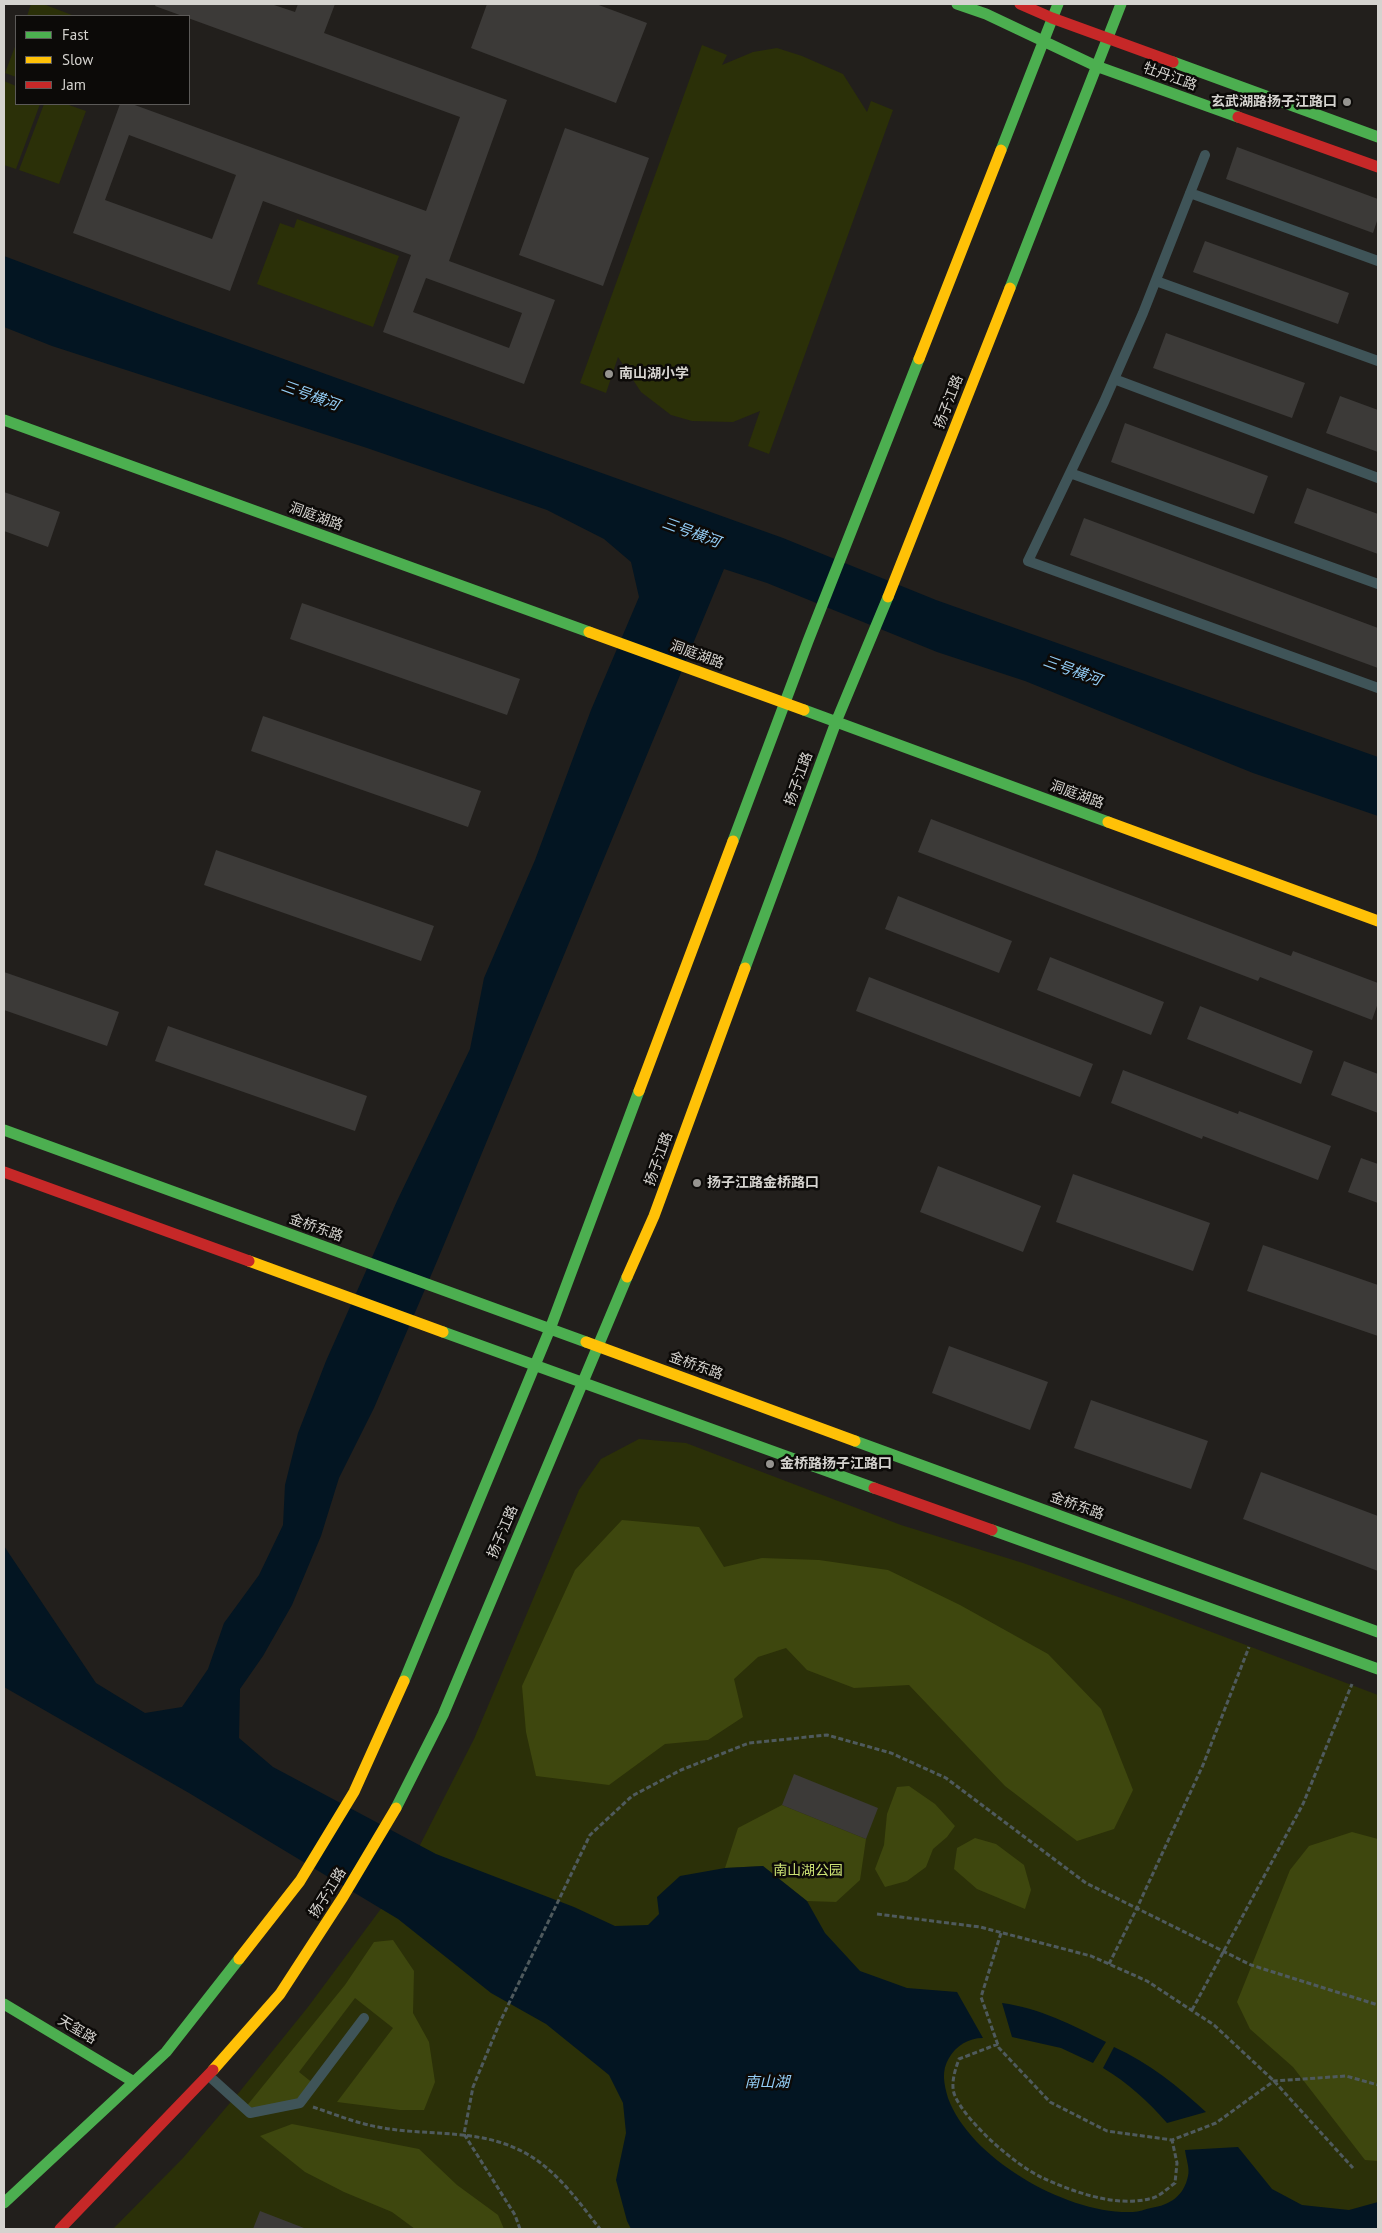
<!DOCTYPE html>
<html>
<head>
<meta charset="utf-8">
<style>
	body { margin:0 }
	#map { position:relative; width:1382px; height:2233px; overflow:hidden; background:#221f1c; font-family:"PT Sans",sans-serif }
	canvas { display:block }
	.frame { position:absolute; inset:0; border:5px solid #d5d3cf; pointer-events:none }
	.legend { position:absolute; left:15px; top:15px; width:175px; height:90px; box-sizing:border-box; background:#0c0a08; border:1px solid #5c5a58; margin:0; padding:6px 9px; list-style:none; font-size:15px; color:#d5d3cf }
	.legend li { display:flex; align-items:center; gap:10px; height:25px }
	.legend b { width:25px; border:1px solid #5c5a58 }
</style>
</head>
<body>
<div id="map">
<canvas width="1382" height="2233"></canvas>
<div class="frame"></div>
<ul class="legend">
<li><b style="height:6px;background:#4caf50"></b>Fast</li>
<li><b style="height:6px;background:#ffc107"></b>Slow</li>
<li><b style="height:6px;background:#c62828"></b>Jam</li>
</ul>
</div>
<script>
const ctx = document.querySelector('canvas').getContext('2d');
ctx.lineJoin = 'round';
function paint(path, color) { ctx.fillStyle = color; ctx.fill(path, 'evenodd'); }
function stroke(path, color, width, dash) { ctx.strokeStyle = color; ctx.lineWidth = width; ctx.lineCap = dash ? 'butt' : 'round'; ctx.setLineDash(dash || []); ctx.stroke(path); }
function write(font, color, halo, rows, align = 'center') {
  ctx.font = font + ' "PT Sans","Noto Sans SC",sans-serif'; ctx.lineWidth = 5; ctx.setLineDash([]); ctx.textBaseline = 'middle'; ctx.strokeStyle = halo; ctx.fillStyle = color; for (const [text, x, y, turn = 0] of rows) {
    ctx.save(); ctx.translate(x, y); ctx.rotate((+turn || 0) * Math.PI / 180); ctx.textAlign = isNaN(turn) ? turn : align; if (halo) ctx.strokeText(text, 0, 0); ctx.fillText(text, 0, 0); ctx.restore();
  }
}
paint(new Path2D(`
	M31 4H43L72 15V16H27Z
	M16 44V77L5 73Z
	M702 45 727 55 722 65 753 52 777 48 802 56 843 74 867 112 871 101 893 110 769 454 748 446 760 411 733 422 692 421 671 415 641 392 618 357 606 393 580 383Z
	M4 81 16 86V104H40L16 169 4 165Z
	M44 104H66L86 111 59 184 19 170Z
	M297 219 399 256 373 327 257 284 280 223 294 228Z
	M639 1439 686 1443 901 1525 1023 1563 1135 1603 1378 1695V2229H113L183 2158 241 2090 308 2007 383 1906 419 1847 474 1739 579 1490 601 1459Z`), '#2b3008');
paint(new Path2D(`
	M622 1520 699 1527 724 1567 762 1558 819 1560 888 1570 960 1605 1048 1654 1101 1709 1133 1790 1114 1829 1077 1841 1005 1786 909 1685 854 1688 807 1670 786 1648 758 1657 734 1679 743 1717 708 1740 665 1744 609 1785 536 1776 526 1732 522 1686 575 1570Z
	M909 1786 935 1804 955 1826 947 1837 933 1849 926 1867 907 1881 885 1887 875 1869 884 1845 887 1814 897 1787Z
	M782 1805 866 1839 860 1880 836 1902 807 1901 763 1866 725 1868 738 1828Z
	M1352 1832 1378 1839V2161L1365 2160 1293 2067 1250 2029 1237 2002 1290 1870 1309 1846Z
	M975 1838 996 1844 1024 1865 1031 1890 1025 1909 977 1889 954 1869 957 1848Z
	M393 1940 414 1971 413 2013 429 2042 435 2082 424 2110H400L337 2102 393 2028 355 1998 299 2072 314 2084 300 2103 245 2108 345 1985 374 1942Z
	M292 2124 419 2149 457 2185 498 2215 504 2229H415L392 2212 344 2192 305 2172 260 2136Z`), '#3e470e');
paint(new Path2D(`
	M4 256 175 320 783 538 936 600 1378 757V816L1253 773 1025 681 937 652 767 583 724 569 438 1259 374 1408 339 1478 321 1536 292 1605 263 1656 240 1689 239 1738 273 1767 436 1854 574 1907 615 1926 648 1925 659 1914 657 1897 680 1876 725 1868 763 1866 807 1901 825 1933 860 1971 907 1988 957 1992 983 2038C968 2038 956 2046 949 2058 941 2071 944 2084 948 2098 970 2159 1068 2215 1133 2212 1139 2212 1145 2209 1151 2208 1170 2205 1184 2196 1188 2176 1190 2169 1186 2158 1185 2150L1238 2147 1272 2189 1302 2205 1349 2210 1378 2202V2229H631L627 2221 616 2180 626 2133 623 2103 609 2075 546 2024 491 1993 398 1919 189 1793 4 1687V1546L96 1683 145 1713 182 1707 208 1669 224 1623 259 1575 283 1525 285 1485 298 1433 326 1361 397 1201 470 1049 484 978 535 860 591 710 639 597 631 562 604 539 547 510 367 448 52 346 4 327Z
	M1002 2003C1039 2008 1073 2025 1106 2042L1093 2063 1061 2048 1012 2037Z
	M1114 2047C1149 2063 1178 2086 1206 2112L1167 2123C1148 2101 1128 2083 1103 2068Z`), '#031522');
paint(new Path2D(`
	M156 4H271L295 12 298 4H335L324 33 507 100 449 261 555 300 524 384 383 332 411 255 263 201 230 291 73 233 120 104H132L426 211 460 117 155 6ZM129 135 236 175 212 239 105 200ZM426 278 522 313 509 348 413 312Z
	M487 4H596L647 23 616 103 471 48Z
	M565 128 649 158 603 286 519 255Z
	M1237 147 1378 199V218L1373 233 1226 179Z
	M1205 241 1349 293 1338 324 1193 272Z
	M1166 333 1305 383 1292 418 1153 368Z
	M1340 396 1378 410V452L1326 433Z
	M1125 423 1268 476 1254 514 1111 462Z
	M1307 488 1378 514V554L1294 523Z
	M4 492 60 512 48 547 4 531Z
	M1084 518 1378 628V668L1070 555Z
	M302 603 520 679 507 715 290 639Z
	M263 716 481 791 468 827 251 751Z
	M931 819 1291 956 1293 951 1378 983V1003L1372 1020 1260 977 1258 981 918 852Z
	M216 850 434 926 421 961 204 885Z
	M898 896 1012 941 999 973 885 929Z
	M1050 957 1164 1002 1151 1035 1037 990Z
	M4 972 119 1012 107 1046 4 1010Z
	M869 977 1093 1064 1080 1097 856 1011Z
	M1200 1006 1313 1051 1301 1084 1187 1039Z
	M168 1026 367 1096 355 1131 155 1061Z
	M1344 1061 1378 1074V1113L1331 1095Z
	M1123 1070 1238 1114 1239 1111 1331 1146 1318 1180 1203 1136 1202 1139 1111 1103Z
	M1361 1158 1378 1164V1203L1348 1192Z
	M938 1166 1041 1206 1023 1252 920 1212Z
	M1073 1174 1210 1223 1193 1271 1056 1222Z
	M1263 1245 1378 1285V1336L1247 1291Z
	M949 1346 1048 1382 1030 1430 932 1393Z
	M1091 1400 1208 1441 1191 1489 1074 1448Z
	M1261 1472 1378 1516V1571L1243 1519Z
	M794 1774 878 1808 866 1839 782 1805Z
	M260 2211 304 2228V2229H253Z`), '#3c3a38');
stroke(new Path2D(`
	M877 1914 980 1927 1091 1956 1147 1981 1214 2025 1274 2081 1353 2168
	M1001 1933 981 1997 999 2048 1050 2102 1107 2131 1172 2140 1216 2123 1274 2081 1346 2076 1378 2085
	M1109 1964 1137 1908 1203 1765 1249 1647
	M1192 2010 1303 1804 1352 1684
	M998 2044 959 2059C955 2070 950 2085 955 2096 967 2123 1016 2166 1043 2178 1073 2192 1115 2207 1149 2199 1158 2198 1168 2188 1175 2183L1177 2163 1172 2140
	M313 2107C334 2114 356 2123 378 2127 428 2137 480 2127 527 2154 557 2171 579 2202 600 2229
	M520 2229 515 2215 464 2134 473 2087 500 2022 590 1835 632 1796 681 1770 749 1743 827 1735 891 1753 946 1778 1086 1883 1251 1965 1378 2005`), '#4f5a5d', 3, [5, 2.5]);
stroke(new Path2D(`
	M1205 155 1143 313 1104 402 1028 561 1378 688
	M1190 193 1378 261
	M1156 281 1378 361
	M1114 379 1378 478
	M1070 473 1378 584
	M209 2076 250 2113 300 2103 364 2018`), '#3f5458', 10);
stroke(new Path2D(`
	M957 4 986 14 1096 66 1238 117
	M1173 62 1378 137
	M1001 150 1058 4
	M1010 288 1121 4
	M4 420 589 632
	M804 710 1108 822
	M733 841 808 641 919 359
	M745 968 836 722 888 597
	M4 1130 586 1342
	M443 1332 874 1488
	M855 1441 1378 1632
	M992 1530 1378 1669
	M404 1681 550 1329 639 1091
	M396 1808 443 1715 627 1277
	M4 2004 134 2082
	M4 2203 166 2052 239 1959`), '#4caf50', 11);
stroke(new Path2D(`
	M919 359 1001 150
	M888 597 1010 288
	M589 632 804 710
	M1108 822 1378 921
	M639 1091 733 841
	M249 1261 443 1332
	M627 1277 654 1216 745 968
	M586 1342 855 1441
	M239 1959 300 1881 354 1792 404 1681
	M213 2070 280 1994 343 1897 396 1808`), '#ffc107', 11);
stroke(new Path2D(`
	M1020 4 1052 18 1173 62
	M1238 117 1378 167
	M4 1172 249 1261
	M874 1488 992 1530
	M60 2229 213 2070`), '#c62828', 11);
for (const [x, y, r, color] of [
	[1347,102,5,"#969490"],
	[609,374,5,"#969490"],
	[697,1183,5,"#969490"],
	[770,1464,5,"#969490"]
]) { const dot = new Path2D(); dot.arc(x, y, r, 0, 2 * Math.PI); ctx.fillStyle = color; ctx.fill(dot); stroke(dot, '#0c0a08', 2); }
write('14px', '#d5d3cf', '#0c0a08', [
	["牡丹江路",1170,77,20],
	["扬子江路",949,402,-69],
	["洞庭湖路",316,517,20],
	["洞庭湖路",697,655,20],
	["扬子江路",799,779,-70],
	["洞庭湖路",1077,795,20],
	["扬子江路",659,1159,-70],
	["金桥东路",316,1228,20],
	["金桥东路",696,1366,20],
	["金桥东路",1077,1506,20],
	["扬子江路",503,1532,-67],
	["扬子江路",328,1893,-58],
	["天玺路",77,2030,31]
]);
write('bold 14px', '#d5d3cf', '#0c0a08', [
	["玄武湖路扬子江路口",1337,102,"right"],
	["南山湖小学",619,374],
	["扬子江路金桥路口",707,1183],
	["金桥路扬子江路口",780,1464]
], 'left');
write('14px', '#cce274', '#0c0a08', [
	["南山湖公园",808,1871]
]);
write('italic 15px', '#94cef7', '#0c0a08', [
	["三号横河",310,396,20],
	["三号横河",691,533,20],
	["三号横河",1072,671,20],
	["南山湖",767,2083]
]);
</script>
</body>
</html>
